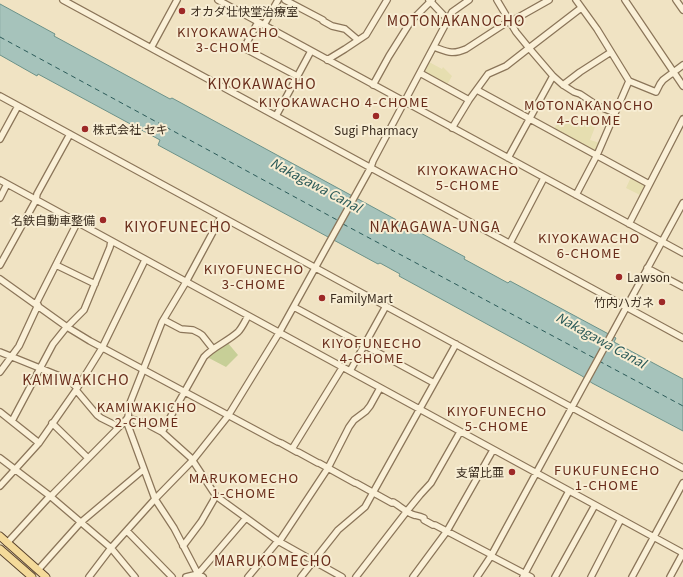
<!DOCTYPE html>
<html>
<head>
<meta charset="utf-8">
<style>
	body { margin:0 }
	canvas { display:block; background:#f0e3c3 }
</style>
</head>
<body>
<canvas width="683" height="577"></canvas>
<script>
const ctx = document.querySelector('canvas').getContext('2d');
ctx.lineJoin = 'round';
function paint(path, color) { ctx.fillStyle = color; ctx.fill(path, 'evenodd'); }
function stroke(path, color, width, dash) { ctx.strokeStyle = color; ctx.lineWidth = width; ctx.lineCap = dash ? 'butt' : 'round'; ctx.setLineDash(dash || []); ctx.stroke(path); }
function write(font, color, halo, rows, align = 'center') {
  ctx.font = font + ' Georgia,"Noto Sans JP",serif'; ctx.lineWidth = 4; ctx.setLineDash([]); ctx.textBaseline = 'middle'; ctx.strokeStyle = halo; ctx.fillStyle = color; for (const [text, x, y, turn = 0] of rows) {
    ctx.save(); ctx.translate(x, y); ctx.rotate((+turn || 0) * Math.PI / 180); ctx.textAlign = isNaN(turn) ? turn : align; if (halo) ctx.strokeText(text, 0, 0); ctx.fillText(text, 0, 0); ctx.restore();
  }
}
paint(new Path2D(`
	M429 62 442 69 443 67 452 76 447 85 426 74 425 71Z
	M561 117 570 122 583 125 584 123 595 127 590 140 600 143 597 150 594 151 554 129Z
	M631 177 645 185 640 195 626 188Z`), '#e6deb0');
paint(new Path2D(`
	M227 342 238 355 226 367 207 357Z`), '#c7cf97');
const water = new Path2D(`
	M0 4 55 34 54 36 170 99 172 98 404 224 405 223 406 224V225L465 257 464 259 508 283 510 281 616 338 614 342 683 379V431L592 383 582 376 399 276 400 274 380 263 378 264 158 145 160 140 38 74 37 76 0 55Z`);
paint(water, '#a6c3bb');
stroke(water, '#6c9289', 1);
stroke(new Path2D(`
	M0 37 339 221
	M343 224 596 359
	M599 361 683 406`), '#2c5b59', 1, [5, 4]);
const minor = new Path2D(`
	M63 0 683 338
	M218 0 683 253
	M285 0 323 20
	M429 0 431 2 448 20
	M497 0 516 32 529 48 553 76 563 85 574 92 580 94 598 106 615 113
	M576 0 597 29 629 81 656 92 660 84 663 80 683 65
	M625 0 683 86
	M676 0 683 10
	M323 21 332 26 345 29 358 40
	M258 22 244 48 297 76
	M510 22 549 0
	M264 25 278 0
	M434 47C448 52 452 55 466 49L509 21
	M151 48 177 0
	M529 48 581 8
	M327 60 345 49 366 35 387 0
	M420 73 469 100
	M373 85 389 56 411 21 432 0
	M563 85 580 72 611 52
	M477 90 649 184
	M0 96 683 468
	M276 116 311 51
	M452 128 469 100 488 74 506 66 529 48
	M0 139 18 106
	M508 158 553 76
	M0 180 683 553
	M576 195 597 155 629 81
	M0 198 7 184
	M629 224 683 119
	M510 243 544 178
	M0 265 36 200 37 194 70 134
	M56 265 95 284
	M647 268 683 287
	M0 279 67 327 90 341 278 442 281 443 297 452H298L318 463H319L355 483H356L392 503 393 502C400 506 406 512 414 515 419 516 420 516 424 518V520L433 525H435L492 555
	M36 304 77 223
	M294 307 434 383
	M164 320 181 329 193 330 199 333 202 335 213 349
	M0 352 62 377 71 382 77 388
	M350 371 386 306
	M0 372 19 346 38 305
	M76 390 97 415 101 418 119 427
	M0 412 39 443
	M126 420 131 419 145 423 162 432 191 458 216 496 278 541 342 577
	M126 420 155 499 174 528 198 574 246 518
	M12 421 53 344 65 329 84 310 110 247 111 241
	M52 423 88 458
	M162 432 204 357C214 346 227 342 238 332 242 328 245 321 248 316
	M292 449 342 368
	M0 458 50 496 111 548 135 577
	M0 486 39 443 76 390 102 348 145 260
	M50 497 126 420 128 417 130 403 162 322 186 282 221 217
	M127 531 172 577
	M279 542 328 468 349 427 354 420 366 411 370 406 380 388
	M7 543 50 496
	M183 546 201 522 216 496
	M491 556 531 577
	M38 570 80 523 144 469
	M89 577 111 548 155 499 193 460 228 416 279 333 371 167 373 161 452 12 469 0
	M186 577 198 574 203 577
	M248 577 278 541
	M301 577 338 530 365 507 456 344
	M356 577 407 511 420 495 431 483 460 432
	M413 577 447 531 493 450
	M477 577 491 556 683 203
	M523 577 569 491
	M555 577 595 505
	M591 577 621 519
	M632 577 683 483
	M670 577 683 553`);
const major = new Path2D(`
	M0 536 46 577
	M0 549 32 577`);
stroke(minor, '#8b7559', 8);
stroke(major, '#59422d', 9);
stroke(minor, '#faf0d7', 5.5);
stroke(major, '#f4da9a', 7);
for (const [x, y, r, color] of [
	[182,11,4,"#9d2826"],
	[376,116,4,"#9d2826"],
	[85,129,4,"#9d2826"],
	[103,220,4,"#9d2826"],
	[619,277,4,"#9d2826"],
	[322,298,4,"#9d2826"],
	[662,302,4,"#9d2826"],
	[512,472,4,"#9d2826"]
]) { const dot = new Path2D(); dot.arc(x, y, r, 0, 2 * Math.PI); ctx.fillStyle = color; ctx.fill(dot); stroke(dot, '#f7edd3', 1.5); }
write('12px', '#3a2c1e', '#f7edd3', [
	["オカダ壮快堂治療室",190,11],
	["株式会社 セキ",93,129],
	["Sugi Pharmacy",376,130,"center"],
	["名鉄自動車整備",95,220,"right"],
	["Lawson",627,277],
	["FamilyMart",330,298],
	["竹内ハガネ",654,302,"right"],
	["支留比亜",504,472,"right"]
], 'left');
ctx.letterSpacing = '1px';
write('13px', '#692d1b', '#f7edd3', [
	["KIYOKAWACHO",228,32],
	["3-CHOME",228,47],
	["KIYOKAWACHO 4-CHOME",344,102],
	["MOTONAKANOCHO",589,105],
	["4-CHOME",589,120],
	["KIYOKAWACHO",468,170],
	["5-CHOME",468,185],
	["KIYOKAWACHO",589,238],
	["6-CHOME",589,253],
	["KIYOFUNECHO",254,269],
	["3-CHOME",254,284],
	["KIYOFUNECHO",372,343],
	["4-CHOME",372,358],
	["KAMIWAKICHO",147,407],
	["2-CHOME",147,422],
	["KIYOFUNECHO",497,411],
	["5-CHOME",497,426],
	["FUKUFUNECHO",607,470],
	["1-CHOME",607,485],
	["MARUKOMECHO",244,478],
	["1-CHOME",244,493]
]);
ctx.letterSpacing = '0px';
write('italic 13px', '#2c5b59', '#f7edd3', [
	["Nakagawa Canal",316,185,28],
	["Nakagawa Canal",601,340,29]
]);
ctx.letterSpacing = '1px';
write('14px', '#692d1b', '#f7edd3', [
	["MOTONAKANOCHO",456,21],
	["KIYOKAWACHO",262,84],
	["KIYOFUNECHO",178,227],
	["NAKAGAWA-UNGA",435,227],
	["KAMIWAKICHO",76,380],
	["MARUKOMECHO",273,561]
]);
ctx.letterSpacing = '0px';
</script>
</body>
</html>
